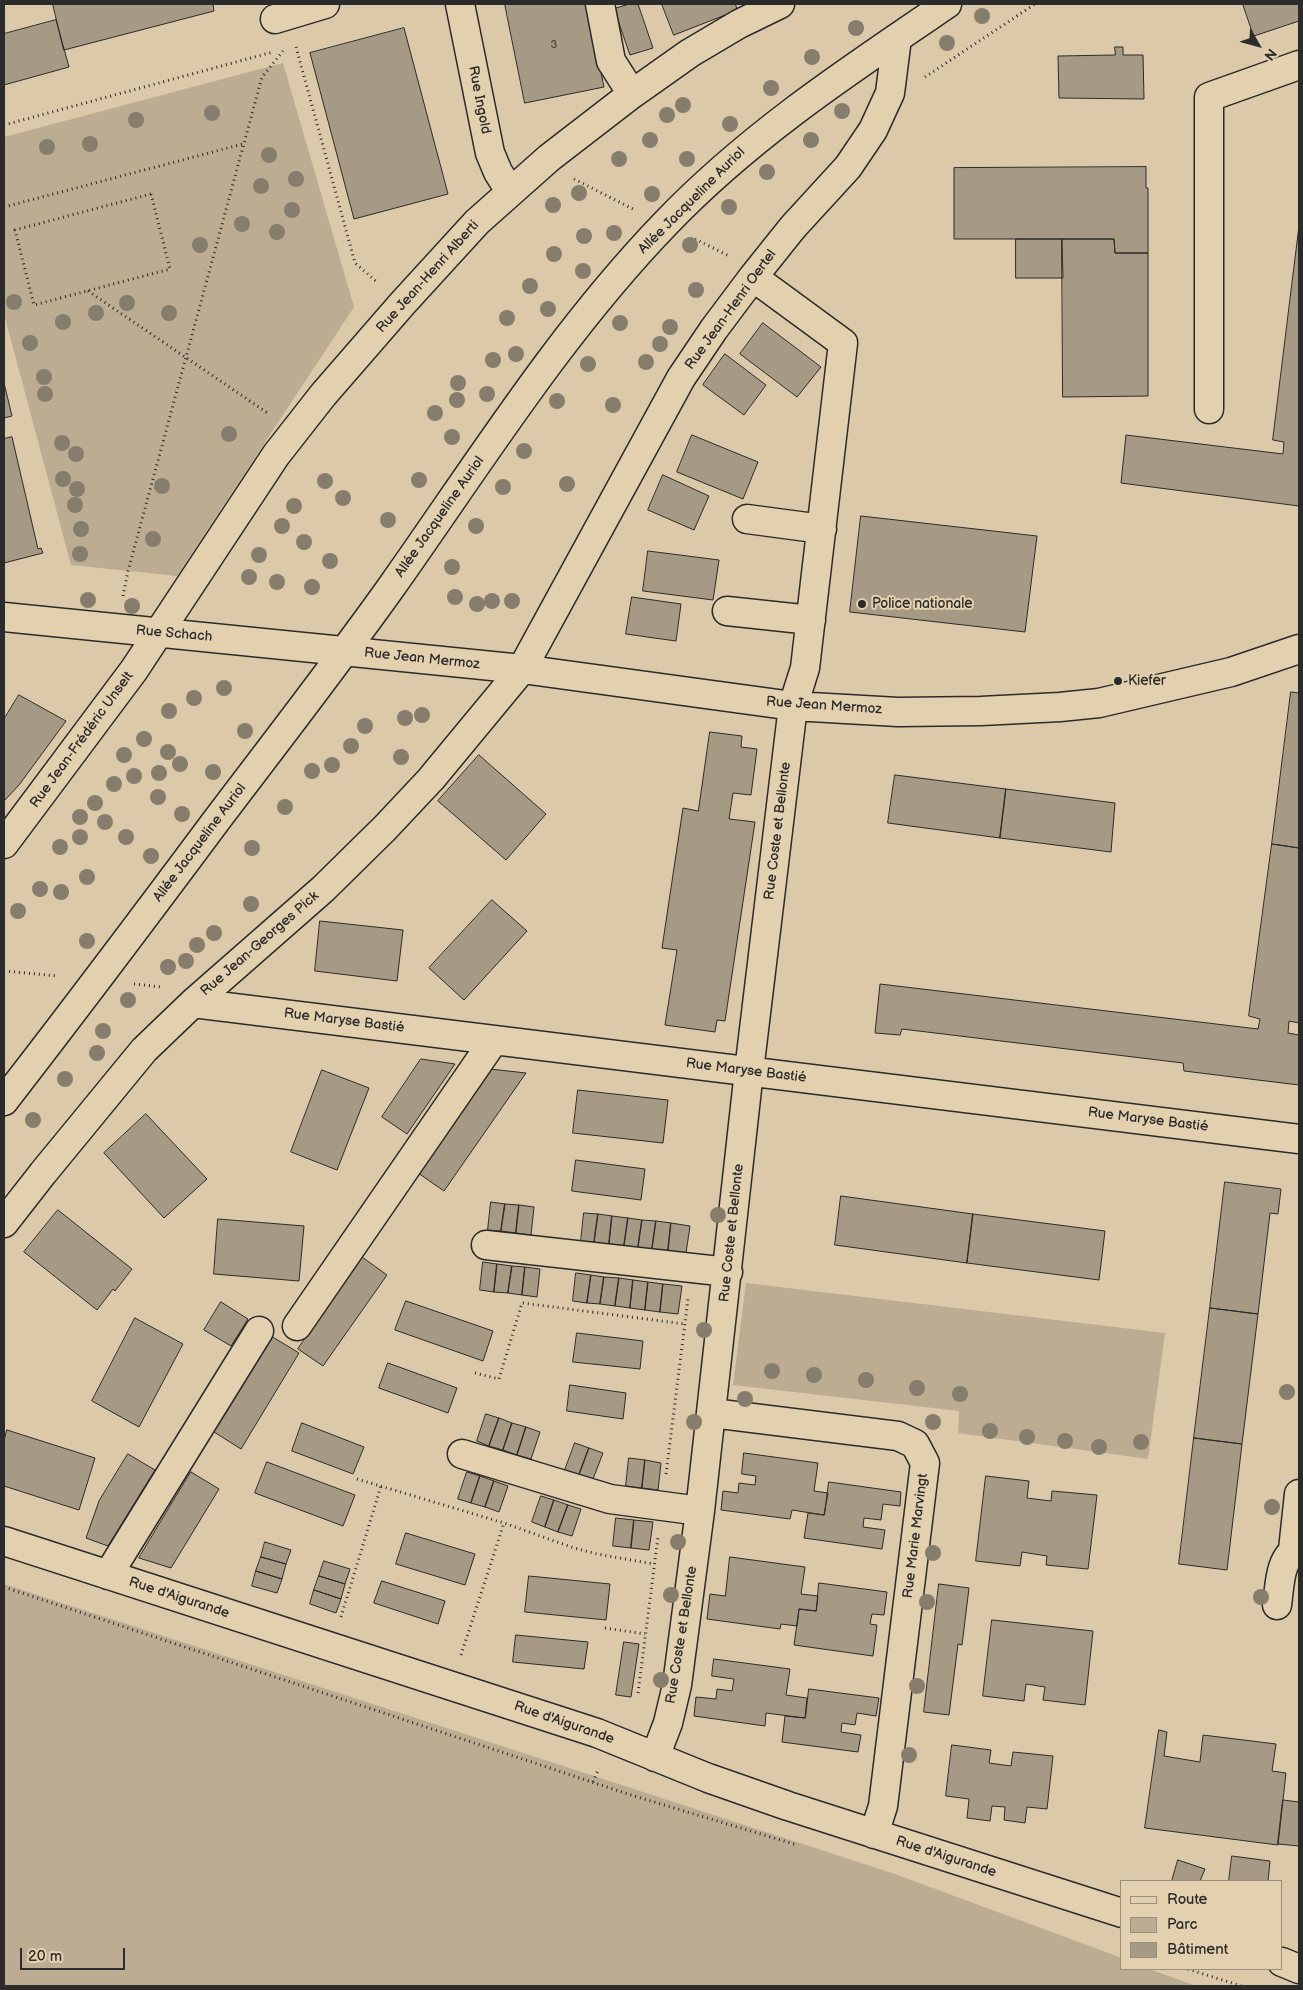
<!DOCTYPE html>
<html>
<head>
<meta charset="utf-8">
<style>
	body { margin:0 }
	#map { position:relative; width:1303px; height:1990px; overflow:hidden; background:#dcc9a9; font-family:"Balsamiq Sans",sans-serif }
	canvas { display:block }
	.frame { position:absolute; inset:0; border:5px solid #2b2b2b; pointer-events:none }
	.legend { position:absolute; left:1120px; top:1880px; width:162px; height:90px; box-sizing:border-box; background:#e3d0ae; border:1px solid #998e7a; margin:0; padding:6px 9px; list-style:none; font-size:15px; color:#2b2b2b }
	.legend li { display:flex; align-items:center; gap:10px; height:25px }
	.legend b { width:25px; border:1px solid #998e7a }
	.north { position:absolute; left:1233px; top:20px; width:50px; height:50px; -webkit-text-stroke:4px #e3d0ae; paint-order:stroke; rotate:128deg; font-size:14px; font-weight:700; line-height:20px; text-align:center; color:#2b2b2b }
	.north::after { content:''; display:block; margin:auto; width:18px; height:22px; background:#2b2b2b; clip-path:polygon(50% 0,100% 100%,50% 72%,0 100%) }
	.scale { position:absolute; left:20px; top:1948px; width:105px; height:22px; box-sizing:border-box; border:2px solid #2b2b2b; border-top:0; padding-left:6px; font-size:15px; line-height:18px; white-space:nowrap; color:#2b2b2b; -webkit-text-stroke:4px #e3d0ae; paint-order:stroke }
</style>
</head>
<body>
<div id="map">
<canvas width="1303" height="1990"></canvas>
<div class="frame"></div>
<ul class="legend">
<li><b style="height:6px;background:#e3d0ae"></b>Route</li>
<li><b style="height:14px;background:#bbac92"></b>Parc</li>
<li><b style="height:14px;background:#a79a84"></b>Bâtiment</li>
</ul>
<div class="north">N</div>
<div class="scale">20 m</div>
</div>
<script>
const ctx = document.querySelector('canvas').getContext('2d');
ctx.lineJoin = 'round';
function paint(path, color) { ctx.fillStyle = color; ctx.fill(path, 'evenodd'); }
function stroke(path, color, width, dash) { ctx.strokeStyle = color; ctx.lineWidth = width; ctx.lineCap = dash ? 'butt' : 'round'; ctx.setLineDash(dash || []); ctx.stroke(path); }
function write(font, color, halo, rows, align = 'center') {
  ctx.font = font + ' "Balsamiq Sans",sans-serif'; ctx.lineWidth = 4; ctx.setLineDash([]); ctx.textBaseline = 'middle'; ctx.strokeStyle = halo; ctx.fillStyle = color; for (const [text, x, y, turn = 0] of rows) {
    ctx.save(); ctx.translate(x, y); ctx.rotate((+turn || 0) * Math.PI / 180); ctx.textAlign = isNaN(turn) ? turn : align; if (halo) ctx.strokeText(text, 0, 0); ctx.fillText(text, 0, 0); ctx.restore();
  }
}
paint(new Path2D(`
	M283 63 354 307 177 576 71 565 4 314V137Z
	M746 1283 1165 1333 1148 1459 958 1433 959 1411 733 1385Z
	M4 1584 895 1874 1122 1958V1969H1149L1196 1986H4Z`), '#bbac92');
const building = new Path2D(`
	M53 4H213L214 11 64 50Z
	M505 4H587L604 87 525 103Z
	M630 4H638L653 48 630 55 614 9Z
	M662 4H735L738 10 674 35Z
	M1243 4H1299V21L1254 36Z
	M56 20 69 67 4 85V34Z
	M404 28 448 194 354 219 310 53Z
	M1115 47H1123V55H1143L1144 99 1059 98 1058 56 1115 55Z
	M1146 167V188H1148V253H1115L1114 239H954V168Z
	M1299 226V506L1121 483 1126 435 1283 454 1284 442 1273 440Z
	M1016 239H1062L1063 278H1016Z
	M1062 239H1114L1115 253H1148V396L1063 397Z
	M763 323 821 367 797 397 740 354Z
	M725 354 766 385 744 415 703 385Z
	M4 383 12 416 4 418Z
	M692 435 758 462 743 499 677 472Z
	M12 437 38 549 41 548 43 553 4 563V439Z
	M663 475 709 496 694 530 648 510Z
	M861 516 1037 536 1025 632 850 612Z
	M648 551 719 560 713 600 643 591Z
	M632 597 681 604 676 641 626 634Z
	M1291 692 1299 693V848L1272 844Z
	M19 695 66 721 19 785 4 801V719Z
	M710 732 742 736 741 747 757 749 751 795 733 793 729 819 755 822 725 1021 717 1020 715 1032 665 1025 677 950 662 948 683 808 698 811Z
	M479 755 546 814 506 860 438 801Z
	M895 775 1006 789 1000 838 888 823Z
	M1006 789 1115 803 1111 852 1000 838Z
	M1272 844 1299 848V1023L1289 1021 1288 1033 1299 1035V1085L1184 1071 1183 1063 902 1029 900 1035 875 1033 880 984 1258 1029 1260 1019 1249 1016Z
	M492 900 527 931 464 1000 429 968Z
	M320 921 403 930 397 981 315 971Z
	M421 1059 455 1064 407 1134 382 1117Z
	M490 1069 526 1073 444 1191 418 1173Z
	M322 1070 369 1088 337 1170 291 1152Z
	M578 1090 668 1100 663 1143 573 1133Z
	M146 1114 207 1179 164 1218 104 1153Z
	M576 1160 645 1169 641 1200 572 1191Z
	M1225 1182 1281 1189 1278 1214 1270 1213 1258 1314 1210 1308Z
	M841 1196 973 1214 967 1263 835 1245Z
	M491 1202 505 1204 501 1231 488 1230Z
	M505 1204 519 1205 516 1233 501 1231Z
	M519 1205 534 1207 531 1235 516 1233Z
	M58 1210 132 1269 115 1291 113 1289 97 1310 24 1252Z
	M584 1213 598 1214 594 1243 581 1241Z
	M598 1214 612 1216 609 1244 594 1243Z
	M973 1214 1105 1231 1099 1280 967 1263Z
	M612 1216 628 1218 624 1246 609 1244Z
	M628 1218 642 1220 638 1248 624 1246Z
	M218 1219 304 1226 299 1281 214 1274Z
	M642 1220 656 1221 652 1249 638 1248Z
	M656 1221 671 1223 668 1251 652 1249Z
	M671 1223 690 1226 686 1253 668 1251Z
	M362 1257 387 1275 323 1366 298 1349Z
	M483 1262 497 1264 494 1292 480 1290Z
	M497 1264 512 1266 508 1293 494 1292Z
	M512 1266 525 1267 522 1295 508 1293Z
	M525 1267 540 1269 537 1297 522 1295Z
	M576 1273 591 1275 587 1303 573 1301Z
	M591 1275 604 1277 600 1304 587 1303Z
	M604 1277 619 1278 615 1306 600 1304Z
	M619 1278 633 1280 630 1308 615 1306Z
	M633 1280 648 1282 645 1310 630 1308Z
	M648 1282 663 1284 660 1312 645 1310Z
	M663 1284 682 1286 678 1314 660 1312Z
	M406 1301 493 1331 483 1361 395 1330Z
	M221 1302 248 1319 231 1346 204 1330Z
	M1210 1308 1258 1314 1242 1444 1194 1438Z
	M135 1318 183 1344 139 1427 92 1401Z
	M577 1333 643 1341 640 1369 573 1362Z
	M271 1336 299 1353 241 1449 214 1432Z
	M388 1363 457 1388 448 1413 379 1388Z
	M570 1385 626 1393 623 1419 567 1411Z
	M486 1414 499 1418 489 1446 477 1441Z
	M499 1418 512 1423 503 1450 489 1446Z
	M302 1423 364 1447 353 1474 292 1451Z
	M512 1423 526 1427 517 1455 503 1450Z
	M526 1427 540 1432 531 1459 517 1455Z
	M7 1430 95 1458 79 1510 4 1486V1441Z
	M1194 1438 1242 1444 1227 1570 1179 1564Z
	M575 1443 589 1448 579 1475 565 1470Z
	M589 1448 603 1453 593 1479 579 1475Z
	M744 1453 818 1463 814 1491 828 1493 824 1515 792 1510 790 1519 721 1510 723 1491 738 1493 739 1483 755 1485 756 1476 742 1474Z
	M128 1454 155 1470 108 1546 86 1538 99 1501Z
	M629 1458 645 1460 642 1488 626 1486Z
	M645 1460 661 1463 658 1490 642 1488Z
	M267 1462 355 1495 343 1526 255 1493Z
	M191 1472 219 1489 171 1568 139 1558Z
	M467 1472 480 1476 471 1503 458 1499Z
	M480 1476 494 1481 485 1507 471 1503Z
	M986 1476 1029 1481 1027 1498 1051 1501 1052 1491 1097 1495 1088 1569 1046 1565 1047 1556 1022 1552 1020 1566 976 1561Z
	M494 1481 508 1486 499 1512 485 1507Z
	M829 1482 901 1492 900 1506 883 1504 881 1520 864 1518 863 1527 885 1530 882 1549 804 1538 808 1513 824 1515Z
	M541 1496 554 1500 545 1527 532 1522Z
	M554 1500 568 1505 558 1532 545 1527Z
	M568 1505 581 1509 572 1536 558 1532Z
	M616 1518 634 1520 631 1548 613 1546Z
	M634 1520 653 1522 649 1550 631 1548Z
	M406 1533 475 1554 465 1585 396 1564Z
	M265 1542 291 1550 286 1564 261 1557Z
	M261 1557 286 1564 282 1579 256 1571Z
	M730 1557 805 1567 801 1594 818 1596 816 1611 799 1609 797 1626 781 1624 780 1629 707 1619 710 1594 725 1596Z
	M324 1561 350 1569 345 1584 319 1576Z
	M256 1571 282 1579 277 1593 252 1586Z
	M319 1576 345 1584 341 1599 314 1590Z
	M529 1576 610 1584 606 1620 525 1612Z
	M382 1581 445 1601 438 1624 374 1603Z
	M819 1583 887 1592 884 1615 872 1614 870 1624 877 1625 873 1656 794 1645 799 1609 816 1611Z
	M939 1584 969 1588 962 1645 958 1644 949 1715 924 1712Z
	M314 1590 341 1599 336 1613 310 1604Z
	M992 1620 1093 1631 1085 1705 1043 1700 1045 1687 1026 1684 1024 1701 983 1696Z
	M516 1635 588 1642 584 1669 513 1662Z
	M624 1642 639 1644 631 1697 616 1695Z
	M714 1659 790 1669 786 1695 807 1698 805 1718 766 1713 765 1726 694 1716 696 1697 716 1699 717 1689 732 1691 734 1679 712 1676Z
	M809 1689 879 1698 876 1716 857 1713 855 1725 842 1723 841 1732 861 1735 858 1752 782 1742 785 1716 805 1718Z
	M1159 1730 1167 1732 1164 1756 1200 1762 1203 1735 1276 1744 1272 1771 1286 1773 1278 1845 1145 1828Z
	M952 1745 991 1750 989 1763 1011 1766 1013 1752 1053 1756 1047 1809 1027 1807 1025 1823 1004 1820 1005 1807 992 1806 990 1821 967 1818 969 1799 946 1796Z
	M1283 1800 1299 1802V1846L1278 1844Z
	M1232 1856 1270 1861 1268 1881H1229Z
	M1178 1860 1205 1869 1200 1881H1172Z`);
paint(building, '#a79a84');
stroke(building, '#2b2b2b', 1);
const minor = new Path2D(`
	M460 4 490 153 498 172 510 191
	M600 4 611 61 632 94
	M275 19 325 4
	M1209 409V97L1299 65
	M747 519 822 529
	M727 611 811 620
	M4 617 522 669 793 706 898 712 981 711 1060 707 1099 703 1231 672 1299 649
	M4 844 134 670 276 455 323 395 402 304 477 222 549 158 632 94 690 53 739 24 780 4
	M193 1003 1299 1139
	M4 1101C76 1008 146 915 216 821 275 743 335 666 392 586 479 463 560 333 665 224 748 137 848 71 947 4
	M4 1223 43 1173 144 1050 193 1003 323 889 385 828 431 779 522 669 681 378 714 329 753 277 793 227 848 167 873 130 890 93 897 38
	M486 1245 728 1272
	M297 1326 494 1040
	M712 1413 898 1436 915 1444 925 1463 883 1806 874 1834
	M462 1454 610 1499 700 1511
	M4 1541 597 1733 708 1778 788 1806 1122 1913
	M1293 1550 1299 1494
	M108 1575 259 1331
	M1277 1605C1280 1585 1279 1557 1299 1548
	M655 1757 668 1723 677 1685 700 1511 749 1071 793 706 805 668 843 343 753 277
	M1282 1962 1299 1969`);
stroke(minor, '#2b2b2b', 31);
stroke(new Path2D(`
	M296 47 355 263 378 283
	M925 77 1035 4
	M4 125 273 52
	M574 179 635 210
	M151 194 170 269 34 305 15 230Z
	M4 207 243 144
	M695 239 729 256
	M88 291 269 414
	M123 596 128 571 262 77 283 51
	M4 971 58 976
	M134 984 162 987
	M475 1373 499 1379 522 1303 685 1324
	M666 1474 688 1299
	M357 1479 504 1523 574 1548 597 1554 654 1564
	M4 1587 631 1795 797 1845
	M341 1617 381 1486
	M605 1628 645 1634
	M461 1655 504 1523
	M638 1693 658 1537
	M593 1782 599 1768
	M1188 1969 1241 1986`), '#2b2b2b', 3, [1, 4]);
stroke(minor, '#e3d0ae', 28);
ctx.fillStyle = '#877d6c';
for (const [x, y] of [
	[982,16],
	[856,28],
	[947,43],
	[812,57],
	[771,88],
	[683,105],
	[842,111],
	[212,113],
	[667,115],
	[136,120],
	[730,124],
	[650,140],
	[811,140],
	[90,144],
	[47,147],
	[269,155],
	[619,159],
	[687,159],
	[767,172],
	[296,179],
	[261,186],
	[579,193],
	[652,194],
	[553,205],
	[729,207],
	[292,210],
	[242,224],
	[277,232],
	[614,233],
	[584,236],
	[200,245],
	[690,245],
	[554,254],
	[583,271],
	[530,286],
	[696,290],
	[14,302],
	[127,303],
	[548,309],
	[96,313],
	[169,313],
	[507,318],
	[63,322],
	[620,323],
	[670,327],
	[30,343],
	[660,344],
	[516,354],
	[493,360],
	[646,362],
	[588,364],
	[44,377],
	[458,383],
	[45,394],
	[487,394],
	[457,400],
	[557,401],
	[613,405],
	[435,413],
	[229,434],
	[452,437],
	[62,443],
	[524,451],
	[76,454],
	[63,479],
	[419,480],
	[325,481],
	[567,484],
	[162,486],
	[503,487],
	[77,489],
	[343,498],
	[75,505],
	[294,506],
	[388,520],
	[282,526],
	[476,526],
	[81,529],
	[153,539],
	[304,542],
	[80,554],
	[259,555],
	[330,561],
	[452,567],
	[249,577],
	[277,582],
	[312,587],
	[455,597],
	[88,600],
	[492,601],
	[512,601],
	[477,604],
	[132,606],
	[224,688],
	[194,698],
	[169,711],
	[422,715],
	[405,718],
	[365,726],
	[245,731],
	[144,739],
	[351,746],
	[168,752],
	[124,755],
	[401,757],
	[180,764],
	[332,765],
	[312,771],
	[213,772],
	[159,773],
	[134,776],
	[114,784],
	[158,797],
	[95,803],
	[285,807],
	[182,814],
	[80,817],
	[105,822],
	[80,837],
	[126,837],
	[60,847],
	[252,848],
	[151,856],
	[87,877],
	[40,889],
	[61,892],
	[251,904],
	[18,911],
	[214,933],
	[87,941],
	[197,945],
	[186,961],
	[168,967],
	[128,1000],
	[103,1031],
	[97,1053],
	[65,1079],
	[33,1120],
	[718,1215],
	[704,1330],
	[772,1371],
	[814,1375],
	[866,1380],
	[917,1388],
	[1287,1392],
	[960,1394],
	[745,1399],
	[694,1422],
	[933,1422],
	[990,1431],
	[1027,1437],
	[1065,1441],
	[1141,1442],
	[1099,1447],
	[1272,1507],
	[678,1542],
	[933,1553],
	[671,1595],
	[1261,1597],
	[927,1602],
	[661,1680],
	[917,1686],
	[909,1755]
]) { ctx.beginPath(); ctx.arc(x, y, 8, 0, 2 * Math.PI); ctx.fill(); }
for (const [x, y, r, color] of [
	[862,604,5,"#2b2b2b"],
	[1118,681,5,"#2b2b2b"]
]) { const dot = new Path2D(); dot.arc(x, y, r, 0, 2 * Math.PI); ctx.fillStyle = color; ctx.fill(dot); stroke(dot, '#e3d0ae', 2); }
write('11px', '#4a4741', null, [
	["3",554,45]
]);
write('14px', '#2b2b2b', '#e3d0ae', [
	["Rue Ingold",479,100,79],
	["Allée Jacqueline Auriol",692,201,-45],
	["Rue Jean-Henri Alberti",428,277,-48],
	["Rue Jean-Henri Oertel",731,310,-54],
	["Allée Jacqueline Auriol",440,517,-55],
	["Rue Schach",174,634,5],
	["Rue Jean Mermoz",422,659,6],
	["Rue Jean Mermoz",824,706,4],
	["Rue Jean-Frédéric Unselt",82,740,-54],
	["Rue Coste et Bellonte",778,831,-83],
	["Allée Jacqueline Auriol",200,843,-53],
	["Rue Jean-Georges Pick",260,944,-41],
	["Rue Maryse Bastié",344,1021,7],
	["Rue Maryse Bastié",746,1071,7],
	["Rue Maryse Bastié",1148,1120,7],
	["Rue Coste et Bellonte",732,1233,-84],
	["Rue Marie Marvingt",916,1536,-83],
	["Rue d'Aigurande",179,1598,18],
	["Rue Coste et Bellonte",682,1635,-81],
	["Rue d'Aigurande",564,1723,19],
	["Rue d'Aigurande",946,1857,18]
]);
write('14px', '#2b2b2b', '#e3d0ae', [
	["Police nationale",872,604],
	["Kiefer",1128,681]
], 'left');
</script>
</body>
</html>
